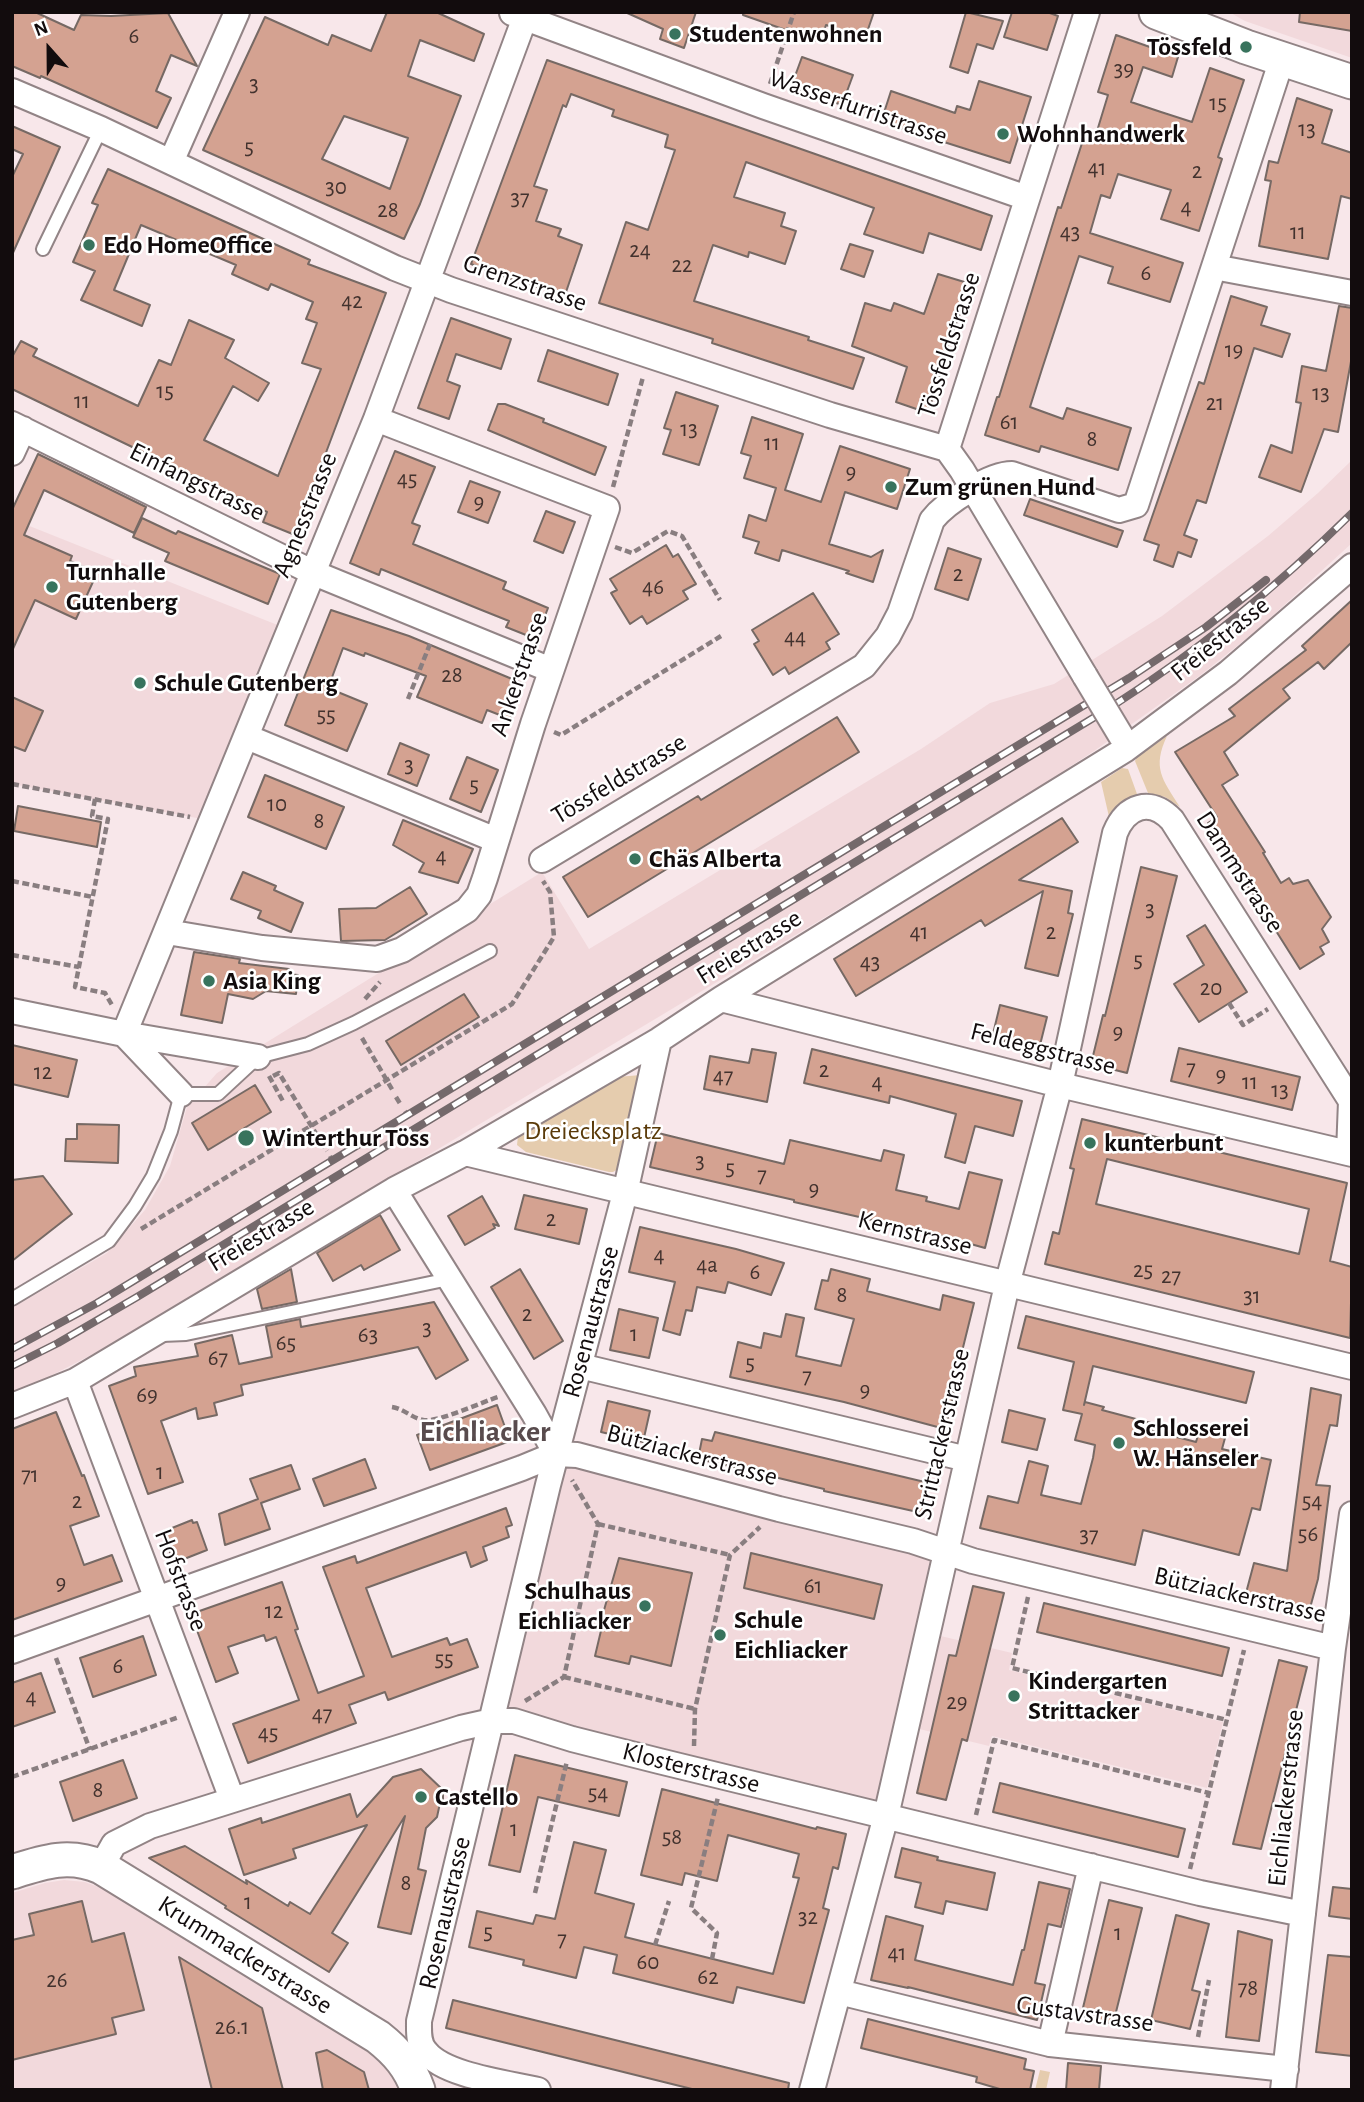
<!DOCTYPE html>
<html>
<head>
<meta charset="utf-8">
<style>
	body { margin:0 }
	#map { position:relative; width:1364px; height:2102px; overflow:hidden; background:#f8e7ea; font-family:"Alegreya Sans",sans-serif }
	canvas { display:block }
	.frame { position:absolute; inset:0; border:14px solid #120c0d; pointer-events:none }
	.north { position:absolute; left:14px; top:14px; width:70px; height:70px; -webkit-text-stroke:5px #fff; paint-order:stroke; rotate:339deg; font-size:19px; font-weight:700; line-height:28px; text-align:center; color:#120c0d }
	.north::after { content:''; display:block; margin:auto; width:24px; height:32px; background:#120c0d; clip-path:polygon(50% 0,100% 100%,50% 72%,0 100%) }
</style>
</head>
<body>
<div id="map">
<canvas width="1364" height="2102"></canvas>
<div class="frame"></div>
<div class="north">N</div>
</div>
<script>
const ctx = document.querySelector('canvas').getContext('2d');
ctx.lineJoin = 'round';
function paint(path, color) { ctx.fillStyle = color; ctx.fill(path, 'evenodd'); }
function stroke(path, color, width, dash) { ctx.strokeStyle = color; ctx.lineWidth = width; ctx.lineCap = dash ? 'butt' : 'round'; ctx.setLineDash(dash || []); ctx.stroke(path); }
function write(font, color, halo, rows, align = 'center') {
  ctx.font = font + ' "Alegreya Sans",sans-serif'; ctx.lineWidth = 5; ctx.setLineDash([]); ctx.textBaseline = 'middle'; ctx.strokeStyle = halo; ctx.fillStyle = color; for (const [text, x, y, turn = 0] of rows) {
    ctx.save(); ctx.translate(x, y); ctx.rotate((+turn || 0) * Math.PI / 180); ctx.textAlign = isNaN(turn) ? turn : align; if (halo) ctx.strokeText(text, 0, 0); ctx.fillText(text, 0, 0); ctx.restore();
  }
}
paint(new Path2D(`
	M1229 12H1352V58L1245 21Z
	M1352 460V543L1257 630 1202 674 1094 751 1004 810 116 1342 12 1396V1308L107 1253 145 1210 170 1166 187 1107 217 1073 542 872 589 949 921 749 990 703 1054 684 1162 616 1268 536 1318 493Z
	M12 519 290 630 213 821 12 784Z
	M556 1454 946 1552 928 1633 1012 1653 1009 1670 1223 1722 1207 1788 992 1736 989 1746 907 1726 886 1816 492 1721Z
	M64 1880 85 1882 109 1891 371 2054 390 2072 399 2090H12V1893L45 1883Z`), '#f2d9dc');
paint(new Path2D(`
	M1167 736C1152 768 1162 779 1180 807L1165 797 1148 793 1135 761 1137 757Z
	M1122 768 1128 769 1137 794 1127 801 1110 821 1101 782Z
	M641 1075 620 1168 613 1172H609L526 1152 517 1145 518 1136 617 1077Z
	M1040 2070 1050 2072 1046 2090H1035Z`), '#e5ccae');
const building = new Path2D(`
	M12 12H35L74 30 81 15 111 16 168 13 197 66 171 55 156 91 171 98 157 128 41 76 40 78 12 66Z
	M387 12H436L484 34 474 61 420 40 408 76 461 96 420 204 404 239 203 150 265 17 328 45 332 35 371 51ZM344 116 408 138 390 189 322 159Z
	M625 12H696L684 48 660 39 663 29Z
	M743 12H874L865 38 826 25 820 42 743 15Z
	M966 12 1003 21 993 49 977 44 968 73 950 67Z
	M1012 12H1047L1058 16 1047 50 1004 37Z
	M1300 12H1352V31L1299 22Z
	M1116 35 1178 57 1172 77 1143 67 1131 102 1161 112 1192 122 1210 68 1244 80 1218 157 1222 159 1199 231 1161 219 1171 190 1118 174 1110 198 1101 195 1090 233 1183 263 1170 302 1108 283 1113 267 1079 256 1042 369 1030 407 1063 419 1067 408 1131 428 1118 470 1041 446 1039 452 985 435 997 397H999L1058 207 1061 208 1084 137 1094 141 1108 95 1098 92Z
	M802 57 853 75 842 105 791 87Z
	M547 60 992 216 981 250 929 233 923 253 864 234 874 208 746 162 734 197 785 213 781 226 796 231 785 264 749 252 748 257 713 245 694 301 809 337 808 340 864 358 853 389 712 343 713 339 599 303 626 222 648 230 675 150 665 147 668 135 612 116 614 110 571 94 566 107 563 105 534 186 547 190 536 221 561 229 558 236 582 245 565 295 511 279 471 264Z
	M979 81 1031 97 1010 163 881 122 891 91 955 113 957 106 970 110Z
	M1297 98 1332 110 1322 143 1352 153V199L1341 196 1328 259 1259 246 1271 181 1265 180 1269 161 1278 163Z
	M12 126 60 147 12 255V177L23 154 12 149Z
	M108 169 310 260 308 264 386 293 295 535 263 522 267 512 12 389V357L21 341 37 349 33 356 138 406 159 360 171 365 189 320 234 340 225 358 269 383 258 401 233 386 204 440 278 476 321 369 302 363 317 323 306 319 313 302 271 284 268 290 232 274 236 265 141 225 114 290 150 305 142 326 81 300 95 271 73 262 98 205 92 203Z
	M850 244 873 251 864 277 841 269Z
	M938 274 971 284 936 378 940 376 928 413 896 402 907 367 852 346 865 303 891 311 894 303 924 314Z
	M1231 296 1267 307 1261 325 1290 334 1282 357 1254 348 1206 503 1197 500 1184 535 1197 540 1191 557 1178 552 1173 567 1154 560 1159 545 1144 540 1199 382 1204 384Z
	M1339 306 1352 308V356L1338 432 1324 429 1301 492 1259 477 1271 445 1292 453 1301 403 1296 402 1302 366 1326 371Z
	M451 318 511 339 501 369 456 354 447 381 460 386 449 419 418 408Z
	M548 350 618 374 608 405 538 381Z
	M676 392 718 406 699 465 663 454 671 430 664 428Z
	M498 404H505L544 419 543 422 606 447 595 475 488 430Z
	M752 417 803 434 785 490 821 502 840 446 910 469 897 509 845 492 829 544 871 557 883 550 873 582 846 573 849 571 782 550 779 561 755 553 759 542 743 537 749 515 766 521 776 488 744 478 751 456 741 453Z
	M395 451 435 467 412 523 420 526 413 544 506 582 503 589 548 608 536 639 506 627 509 621 479 609 381 569 379 575 350 563Z
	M38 454 146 507 134 533 44 490 24 535 72 556 70 561 97 573 76 619 35 600 12 651V510Z
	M470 481 500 492 488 523 458 512Z
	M1030 499 1123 531 1117 547 1024 515Z
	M546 511 575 522 563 553 534 541Z
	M142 518 176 534 178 531 280 574 268 604 165 561 169 553 133 537Z
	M666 545 673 557 678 554 696 584 683 591 688 599 647 624 642 616 630 624 611 593 617 590 610 579Z
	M948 548 981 559 968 600 935 589Z
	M813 593 839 634 826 642 830 649 789 674 785 667 773 675 754 644 759 641 752 630Z
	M1352 600V642L1324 669 1318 662 1283 689 1290 698 1224 752 1238 775 1222 785 1265 852 1263 853 1281 883 1289 878 1293 884 1308 880 1331 917 1322 929 1329 942 1320 947 1324 954 1300 969 1208 823 1217 817 1175 752 1235 716 1229 709 1306 650 1302 646Z
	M331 610 409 636 524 684 510 719 487 710 482 723 417 697 426 676 365 653 364 656 343 648 328 688 367 704 347 751 285 725Z
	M12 697 43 711 25 751 12 746Z
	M837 717 859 752 588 917 563 877 698 796 701 800Z
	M400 743 429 755 417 786 388 774Z
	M467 757 498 770 481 812 450 799Z
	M265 775 344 807 326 849 248 817Z
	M18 806 101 822 97 847 14 831Z
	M1062 818 1078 842 1019 880 1072 891 1068 913 1073 914 1058 976 1025 968 1043 891 985 926 981 920 856 996 834 959Z
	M403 820 473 849 458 883 419 872 424 863 393 845Z
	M1141 867 1177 876 1127 1073 1091 1064 1103 1015 1105 1016Z
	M243 872 276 886 274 890 303 903 291 932 258 918 261 911 231 899Z
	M410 887 427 914 385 940 341 941 339 909 376 908Z
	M1205 925 1247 992 1199 1022 1174 984 1204 965 1187 936Z
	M194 952 240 959 239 963 289 969 288 974 298 975 296 994 266 991 253 999 228 994 222 1023 181 1015Z
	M464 994 479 1017 401 1065 386 1041Z
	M1000 1005 1047 1017 1039 1049 992 1038Z
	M12 1045 77 1060 68 1097 12 1084Z
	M1179 1048 1300 1077 1292 1110 1171 1081Z
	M752 1049 776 1053 767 1102 704 1089 710 1056 749 1063Z
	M812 1049 1022 1101 1013 1136 975 1126 965 1163 945 1157 956 1114 890 1096 889 1103 804 1083Z
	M255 1085 271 1112 208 1150 192 1123Z
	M1082 1119 1347 1183 1330 1261 1352 1267 1350 1338 1045 1264 1053 1232 1059 1234 1074 1169 1070 1168ZM1107 1159 1309 1209 1299 1254 1096 1204Z
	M77 1124 119 1125 118 1163 65 1161 66 1139H77Z
	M658 1133 784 1164 790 1140 881 1161 884 1150 904 1155 896 1190 927 1197 926 1201 959 1209 969 1172 1002 1180 985 1248 942 1236 794 1202V1200L650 1167Z
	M43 1176 72 1214 12 1261V1180Z
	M524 1195 587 1209 579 1244 515 1229Z
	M482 1196 499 1226 493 1224 495 1228 465 1245 448 1216Z
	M380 1215 400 1250 364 1270 361 1265 333 1281 317 1253Z
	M640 1227 736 1249 784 1263 771 1295 728 1282 725 1293 697 1287 692 1311 686 1310 680 1335 663 1330 675 1282 629 1272Z
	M291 1269 297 1302 262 1309 257 1289Z
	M520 1269 563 1341 534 1359 491 1287Z
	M831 1269 870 1279 867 1291 940 1310 943 1295 974 1303 952 1392H954L945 1429 844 1402 730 1377 738 1342 761 1348 764 1333 781 1337 786 1314 804 1318 796 1356 841 1366 854 1319 815 1309 822 1280 828 1281Z
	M434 1302 468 1360 436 1379 418 1347 241 1385 243 1395 214 1403 217 1415 198 1419 196 1408 161 1421 183 1482 148 1494 109 1386 136 1376 134 1367 198 1356 195 1344 232 1335 239 1364 272 1357 266 1326 300 1319 301 1327Z
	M619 1309 658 1318 649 1358 610 1350Z
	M1026 1316 1254 1372 1246 1403 1093 1366 1084 1405 1085 1402 1104 1407 1102 1410 1151 1423 1150 1430 1196 1442 1199 1432 1225 1438 1222 1449 1271 1460 1260 1510 1252 1508 1239 1555 1143 1530 1135 1565 980 1528 988 1496 1018 1503 1029 1461 1048 1466 1041 1495 1081 1504 1093 1458 1095 1445 1075 1440 1082 1414 1063 1410 1074 1362 1018 1348Z
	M1311 1388 1341 1395 1337 1426 1330 1425 1316 1485 1330 1486 1318 1579 1310 1608 1246 1593 1254 1563 1287 1571Z
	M608 1401 650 1411 643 1442 601 1432Z
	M497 1405 510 1441 430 1470 417 1435Z
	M1009 1410 1045 1419 1037 1450 1002 1442Z
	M56 1412 82 1476 84 1475 99 1516 70 1526 84 1565 112 1555 122 1581 12 1620V1429Z
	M715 1432 929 1483 922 1513 824 1491V1489L766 1475V1474L698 1459 702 1439 712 1441Z
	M365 1459 376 1488 324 1506 313 1479Z
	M291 1465 300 1489 261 1503 270 1529 225 1545 219 1514 258 1499 250 1479Z
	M506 1508 512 1525 506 1527 509 1537 483 1547 487 1560 471 1567 466 1552 366 1588 392 1657 447 1638 450 1645 467 1639 478 1667 388 1700 385 1692 349 1705 356 1723 248 1763 233 1724 299 1700 276 1637 266 1641 264 1635 228 1647 238 1673 216 1682 191 1614 282 1582 298 1629 295 1630 318 1693 364 1676 323 1567 355 1556 357 1563Z
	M192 1520 193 1523 197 1522 207 1550 174 1563 162 1532Z
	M751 1553 882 1585 874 1619 744 1588Z
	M619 1558 692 1573 671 1666 631 1656 629 1664 595 1656 604 1618 602 1617Z
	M973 1586 1004 1593 967 1741 962 1739 946 1800 917 1793 949 1655 956 1656Z
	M1044 1603 1229 1648 1222 1676 1037 1632Z
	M143 1636 156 1675 93 1697 80 1658Z
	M1279 1660 1307 1667 1261 1849 1233 1844Z
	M41 1673 55 1712 12 1727V1683Z
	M515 1755 627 1782 619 1816 538 1797 520 1872 489 1865Z
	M123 1760 137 1798 73 1821 60 1782Z
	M421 1769 443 1790V1800L440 1803 437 1817 426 1828 418 1869 426 1871 411 1934 378 1927 405 1816 332 1933 348 1943 329 1972 225 1908 226 1906 149 1858 185 1846 247 1884 246 1880 288 1906 290 1902 310 1914 367 1825 293 1849 296 1858 244 1875 229 1829 261 1818 262 1823 350 1794 357 1817 393 1777Z
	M1000 1783 1185 1829 1178 1857 993 1812Z
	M662 1789 816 1829 817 1827 846 1834 838 1869 833 1867 823 1908 829 1910 804 2003 737 1987 733 2003 613 1973 617 1955 584 1947 576 1978 523 1965 524 1960 469 1947 477 1911 533 1924 536 1915 555 1919 574 1842 606 1850 595 1893 634 1904 625 1937 773 1974 799 1878 793 1877 799 1854 728 1835 717 1881 685 1873 682 1885 641 1875Z
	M902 1848 938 1857 937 1860 995 1873 987 1910 946 1901 943 1914 915 1907 921 1883 895 1877Z
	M1039 1882 1070 1889 1061 1927 1048 1924 1035 1983 1045 1985 1037 2020 908 1987V1988L871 1980 886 1916 923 1926 915 1960 1013 1985 1022 1950H1024Z
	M1333 1887 1352 1889V1919L1329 1916Z
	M1109 1900 1142 1908 1113 2024 1081 2016Z
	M82 1901 92 1942 124 1933 144 2010 112 2018 116 2034 12 2060V1940L34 1935 29 1914Z
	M1176 1915 1209 1924 1192 1990 1200 1992 1190 2029 1151 2020Z
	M1238 1931 1272 1940 1259 2041 1226 2037Z
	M1328 1955 1352 1957V2056L1316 2052Z
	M179 1957 262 2008 283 2090H212Z
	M453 2000 789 2083 788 2090H696L446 2028Z
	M868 2019 1026 2059 1024 2069 1034 2071 1030 2090H1003L976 2082 977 2077 861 2048Z
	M327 2050 364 2072 369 2090H323L316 2053Z
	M1068 2063 1101 2066 1099 2090H1066Z`);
paint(building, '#d4a291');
stroke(building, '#766964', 2);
const lane = new Path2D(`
	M43 249 101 129
	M12 1299 109 1241 135 1206 153 1176 171 1131 181 1094H218L258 1057 308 1044 354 1023 490 951
	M162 1335 186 1334 449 1279`);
const street = new Path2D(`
	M512 13 763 106 1027 198
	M12 91 101 129 395 268 451 290 830 415 947 449
	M171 162 237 12
	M1214 267 1352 293
	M12 424 314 573 551 670
	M947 449 1087 12
	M947 449 962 470 1085 676
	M12 453 23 429
	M247 737 496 840
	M542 860 864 666 888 636 900 613 932 520C946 502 990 474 1012 474L1119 510 1136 505 1282 59
	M167 932 262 948 377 959 402 950 467 910 479 895 485 878 533 724 607 508 376 419
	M721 999 1060 1085 1352 1154
	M12 1011 124 1034 181 1094
	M258 1057 124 1034 376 419 527 12
	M465 1153 1352 1367
	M394 1190 534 1414 556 1454
	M580 1366 967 1459
	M75 1381 232 1799
	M12 1406 75 1381 394 1190 465 1153 659 1040 721 999 1126 749 1228 673 1352 566
	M12 1651 522 1468 556 1454 577 1455 779 1509 913 1541 973 1561 1333 1648
	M101 1867 114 1844 150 1826 461 1728 492 1721H514L572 1739 659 1761 1200 1893 1303 1914
	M839 1992 1050 2044 1286 2069
	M1050 2044 1091 1866
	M538 2090C509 2083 445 2076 426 2052 418 2044 419 2032 419 2021L548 1485 625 1193 659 1040
	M812 2090 886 1816 1007 1285 1060 1085 1115 833C1126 806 1150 797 1172 820L1351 1101 1349 1153
	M1283 2090 1333 1648 1352 1514`);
const secondary = new Path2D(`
	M1156 12 1246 47 1352 82
	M12 1872C43 1862 69 1853 101 1867L378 2037C397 2052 410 2067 418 2090`);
stroke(lane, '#928486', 16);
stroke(street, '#928486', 28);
stroke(secondary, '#928486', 37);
stroke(new Path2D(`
	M770 84 794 12
	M613 487 643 377
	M615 547 632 553 668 531 682 536 720 600
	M408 699 430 644
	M554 732 561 735 721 636
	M12 784 190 817
	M95 799 92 816 108 819 75 987 105 993 112 1005
	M12 881 93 897
	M12 955 79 967
	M365 999 380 982
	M1229 1003 1243 1025 1268 1009
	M362 1038 393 1091
	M269 1076 284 1103
	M273 1076 279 1073 318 1137
	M396 1097 401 1105
	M405 1111 410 1119
	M321 1142 327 1151
	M330 1156 335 1165
	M141 1229 512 1004 554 937 550 892 543 881
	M392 1407C404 1409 412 1418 423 1420 437 1423 482 1402 498 1397
	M598 1524 730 1555
	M1028 1597 1012 1668 1227 1720
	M56 1658 90 1750
	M564 1677 695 1709
	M525 1701 564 1677 598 1524 572 1480
	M694 1746 695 1709 730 1555 760 1527
	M12 1777 179 1717
	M976 1815 994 1740 1209 1793
	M1190 1869 1244 1650
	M535 1893 567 1761
	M655 1945 669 1901
	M712 1959 717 1933 691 1908 718 1797
	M1198 2037 1209 1980`), '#897e80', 4.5, [7, 3.5]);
stroke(lane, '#fff', 12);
stroke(street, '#fff', 24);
stroke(secondary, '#fff', 33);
const rail = new Path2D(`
	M12 1349 97 1303 1129 678 1206 627 1266 580
	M12 1366 58 1343 137 1297 1108 709C1197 652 1277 587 1352 513`);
stroke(rail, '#74696b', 8);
stroke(rail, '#fff', 5, [16]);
const streetBridge = new Path2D(`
	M1085 676 1121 736`);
stroke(streetBridge, '#928486', 28, []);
stroke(streetBridge, '#fff', 24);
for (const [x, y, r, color] of [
	[675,34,7,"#38735d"],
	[1246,47,7,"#38735d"],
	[1003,134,7,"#38735d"],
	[89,245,7,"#38735d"],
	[891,487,7,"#38735d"],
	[52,587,7,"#38735d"],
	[140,683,7,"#38735d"],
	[635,859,7,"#38735d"],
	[209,981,7,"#38735d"],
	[246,1138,9,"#38735d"],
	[1090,1143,7,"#38735d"],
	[1119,1443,7,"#38735d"],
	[645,1606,7,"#38735d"],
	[720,1635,7,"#38735d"],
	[1014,1696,7,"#38735d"],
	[421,1797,7,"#38735d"]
]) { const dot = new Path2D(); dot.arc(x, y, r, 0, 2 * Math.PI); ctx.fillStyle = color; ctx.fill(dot); stroke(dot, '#fff', 2.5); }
write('23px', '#42322e', null, [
	["6",134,36],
	["39",1124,69],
	["3",254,84],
	["15",1218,103],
	["13",1307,129],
	["5",249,147],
	["41",1097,168],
	["2",1197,171],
	["30",336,187],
	["37",520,198],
	["4",1186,207],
	["28",388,210],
	["43",1070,232],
	["11",1298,232],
	["24",640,250],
	["22",682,265],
	["6",1146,273],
	["42",352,301],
	["19",1234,350],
	["15",165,391],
	["13",1321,393],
	["11",82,401],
	["21",1215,403],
	["61",1009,422],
	["13",689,429],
	["8",1092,439],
	["11",772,443],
	["9",851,472],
	["45",407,479],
	["9",479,502],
	["2",958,574],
	["46",653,587],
	["44",795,637],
	["28",452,675],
	["55",326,715],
	["3",409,765],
	["5",474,785],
	["10",277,804],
	["8",319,821],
	["4",441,856],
	["3",1150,909],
	["41",919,932],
	["2",1051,932],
	["5",1138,960],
	["43",870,962],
	["20",1211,988],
	["9",1118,1032],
	["7",1191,1068],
	["2",824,1070],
	["12",43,1072],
	["9",1221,1075],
	["47",723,1076],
	["4",877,1082],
	["11",1250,1082],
	["13",1280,1090],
	["3",700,1161],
	["5",730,1168],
	["7",762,1175],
	["9",814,1189],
	["2",551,1219],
	["4",659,1255],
	["4a",707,1265],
	["25",1143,1270],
	["6",755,1272],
	["27",1171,1276],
	["8",842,1295],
	["31",1252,1296],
	["2",527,1314],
	["3",427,1328],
	["1",634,1334],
	["63",368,1335],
	["65",286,1343],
	["67",218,1358],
	["5",750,1363],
	["7",807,1376],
	["9",865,1390],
	["69",147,1395],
	["1",160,1472],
	["71",30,1475],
	["2",77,1501],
	["54",1312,1501],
	["56",1308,1534],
	["37",1089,1535],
	["9",61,1583],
	["61",813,1586],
	["12",274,1611],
	["55",444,1659],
	["6",118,1666],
	["4",31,1697],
	["29",957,1702],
	["47",322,1714],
	["45",268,1733],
	["8",98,1790],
	["54",598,1793],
	["1",514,1829],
	["58",672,1837],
	["8",406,1883],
	["1",248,1902],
	["32",808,1917],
	["5",488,1932],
	["1",1118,1933],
	["7",562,1939],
	["41",897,1953],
	["60",648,1962],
	["62",708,1977],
	["26",57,1980],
	["78",1248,1988],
	["26.1",232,2027]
]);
write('bold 26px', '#120c0d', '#fff', [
	["Studentenwohnen",689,34],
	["Tössfeld",1232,47,"right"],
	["Wohnhandwerk",1017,134],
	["Edo HomeOffice",103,245],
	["Zum grünen Hund",905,487],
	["Turnhalle",66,572],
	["Gutenberg",66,602],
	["Schule Gutenberg",154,683],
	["Chäs Alberta",649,859],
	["Asia King",223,981],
	["Winterthur Töss",262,1138],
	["kunterbunt",1104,1143],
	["Schlosserei",1133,1428],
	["W. Hänseler",1133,1458],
	["Schulhaus",631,1591,"right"],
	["Eichliacker",631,1621,"right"],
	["Schule",734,1620],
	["Eichliacker",734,1650],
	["Kindergarten",1028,1681],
	["Strittacker",1028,1711],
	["Castello",435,1797]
], 'left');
write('26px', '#120c0d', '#fff', [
	["Wasserfurristrasse",858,107,19],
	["Grenzstrasse",525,283,19],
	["Tössfeldstrasse",949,345,-72],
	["Einfangstrasse",197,482,26],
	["Agnesstrasse",305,515,-68],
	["Freiestrasse",1220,639,-39],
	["Ankerstrasse",519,674,-71],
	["Tössfeldstrasse",619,779,-31],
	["Dammstrasse",1240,872,57],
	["Freiestrasse",749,947,-32],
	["Feldeggstrasse",1043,1049,14],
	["Kernstrasse",915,1233,14],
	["Freiestrasse",261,1235,-31],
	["Rosenaustrasse",591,1322,-75],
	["Strittackerstrasse",942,1434,-77],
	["Bütziackerstrasse",692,1455,15],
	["Hofstrasse",181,1580,69],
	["Bütziackerstrasse",1240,1595,13],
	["Klosterstrasse",691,1768,14],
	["Eichliackerstrasse",1286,1798,-84],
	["Rosenaustrasse",445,1913,-77],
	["Krummackerstrasse",245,1955,32],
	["Gustavstrasse",1085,2014,8]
]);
write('26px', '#5a3a09', '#fff', [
	["Dreiecksplatz",593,1131]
]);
write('bold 30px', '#584b4d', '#fff', [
	["Eichliacker",485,1432]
]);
</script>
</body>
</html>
